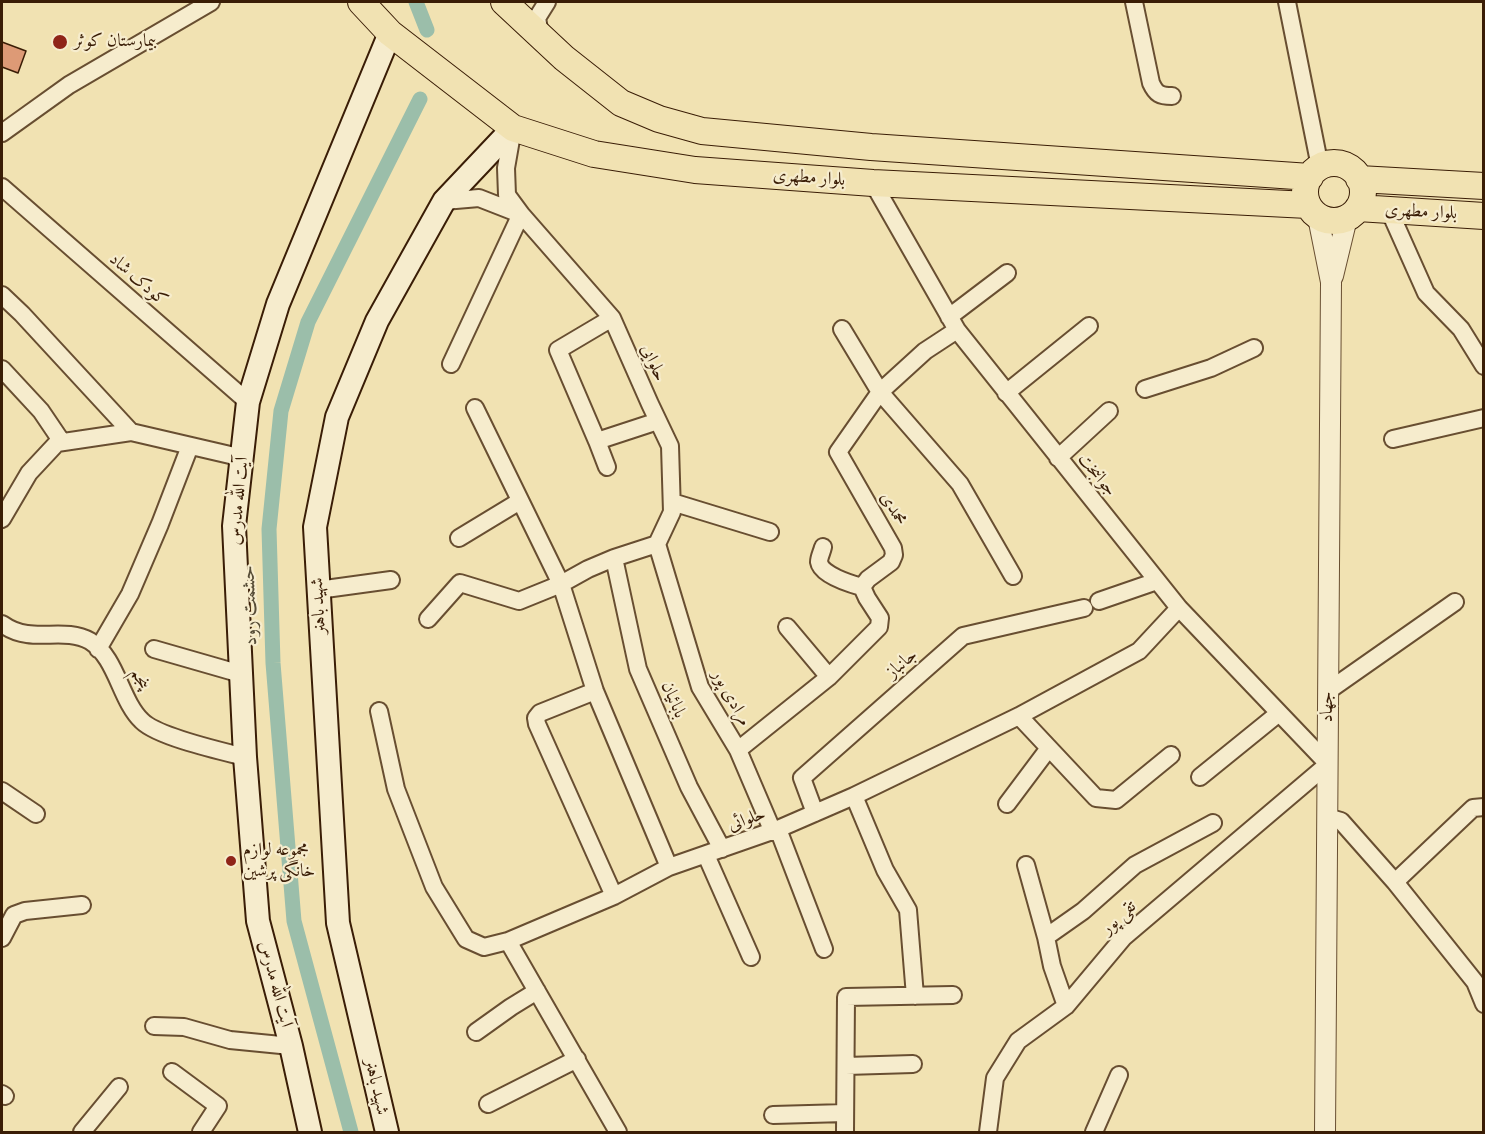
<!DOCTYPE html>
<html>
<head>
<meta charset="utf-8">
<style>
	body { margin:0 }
	#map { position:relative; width:1485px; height:1134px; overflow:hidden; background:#f1e2b2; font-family:"IM FELL Great Primer",serif }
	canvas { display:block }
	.frame { position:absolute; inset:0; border:3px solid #3a1d06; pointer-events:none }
</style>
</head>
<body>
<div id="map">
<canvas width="1485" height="1134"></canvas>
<div class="frame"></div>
</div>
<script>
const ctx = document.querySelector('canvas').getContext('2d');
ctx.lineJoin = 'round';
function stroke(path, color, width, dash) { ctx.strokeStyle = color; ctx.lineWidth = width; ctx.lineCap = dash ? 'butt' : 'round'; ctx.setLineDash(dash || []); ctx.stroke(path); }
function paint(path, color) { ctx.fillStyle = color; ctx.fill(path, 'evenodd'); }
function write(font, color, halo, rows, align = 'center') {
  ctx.font = font + ' "IM FELL Great Primer",Amiri,serif'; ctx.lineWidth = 4.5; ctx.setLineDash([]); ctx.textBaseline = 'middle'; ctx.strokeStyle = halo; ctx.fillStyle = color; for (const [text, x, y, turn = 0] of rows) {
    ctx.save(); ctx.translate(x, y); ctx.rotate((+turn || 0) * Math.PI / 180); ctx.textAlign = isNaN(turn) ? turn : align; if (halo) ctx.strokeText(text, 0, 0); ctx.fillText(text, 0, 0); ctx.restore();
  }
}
stroke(new Path2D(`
	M416 2 427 30
	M351 1132 294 921 273 663 269 529 281 411 308 322 420 99`), '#9bbeaa', 15);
const building = new Path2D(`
	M2 42 26 51 18 73 2 67Z`);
paint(building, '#dd9a76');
stroke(building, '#3a1d06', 1.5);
const minor = new Path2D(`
	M1134 2 1151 83C1156 94 1160 96 1172 96
	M1287 2 1320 167
	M540 35 537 18 547 2
	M2 133 69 85 211 2
	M873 183 957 330 1179 608 1328 764 1123 938 1066 1006 1018 1041 995 1078 988 1132
	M2 187 248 402
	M444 201 479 198 520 214
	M1389 210 1426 293 1461 329 1484 366
	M2 295 22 314 131 432
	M949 317 1007 273
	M612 318 558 350 597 441 658 421
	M842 329 880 392 960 484 1013 576
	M451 364 521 214
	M2 369 41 411 62 442
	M1145 389 1211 368 1254 348
	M1006 393 1089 326
	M475 408 561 584 595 691 669 867
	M1393 439 1484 418
	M597 441 607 467
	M1058 458 1109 411
	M672 502 770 532
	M2 519 29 473 57 443 131 432 243 458
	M459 538 520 501
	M657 544 700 687 738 750 773 832
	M823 547C822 552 819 557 819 562 821 575 851 584 862 587
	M614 558 638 669 689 787 722 849
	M318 590 391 580
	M1099 601 1157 581
	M428 619 460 583 519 601 561 584 588 569 614 558 657 544 672 512 670 446 650 404 612 318 521 214 507 195 506 168 513 128
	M2 624C9 629 18 633 27 634 48 637 70 630 90 641 117 658 120 700 142 721 158 737 221 751 245 757
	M787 627 829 677
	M98 649 130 594 160 524 190 446
	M154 649 241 674
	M595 691 540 713 536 718 537 724 614 896
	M1328 691 1455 602
	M379 711 396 789 434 887 466 939 484 947 508 941
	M1019 716 1096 798 1116 800 1171 755
	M738 750 829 677 879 627 880 618 867 598 862 587 868 579 891 562 894 555 893 548 838 452 880 392 925 351 957 330
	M1200 777 1279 713
	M2 791 36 814
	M854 796 885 870 908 910 915 996
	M1007 804 1049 748
	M815 813 802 778 963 636 1084 608
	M1327 817 1341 821 1395 882 1475 982 1484 1004
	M778 829 824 949
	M706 855 751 957
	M1026 865 1046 937 1052 966 1066 1006
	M1395 882 1473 808 1484 807
	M1046 937 1083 911 1135 865 1213 823
	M2 938 14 915 25 911 82 905
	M154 1026 184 1027 230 1040 291 1046
	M476 1032 511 1007 537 991
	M846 1066 913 1064
	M172 1072 218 1106 201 1132
	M2 1094 5 1096
	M488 1104 577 1059
	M773 1115 845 1113
	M82 1132 119 1087
	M618 1132 508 941 614 896 669 867 778 829 854 796 1019 716 1139 651 1179 608
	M845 1132 846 997 953 995
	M1094 1132 1119 1075`);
const tertiary = new Path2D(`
	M1318 217 1331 282 1325 1132
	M1333 276 1347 218`);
const secondary = new Path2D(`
	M310 1132 291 1046 258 921 245 757 234 526 248 402 278 304 390 33
	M387 1132 338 923 315 527 337 417 377 321 444 201 513 128`);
const primary = new Path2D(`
	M361 2 390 33 513 128 594 154 695 170 873 183 1308 205
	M504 2 564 58 621 103 659 119 702 131 871 147 1310 177
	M1305 192a29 29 0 1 1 58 0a29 29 0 1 1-58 0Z
	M1359 179 1484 186
	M1358 208 1484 216`);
stroke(minor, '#684e31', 20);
stroke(tertiary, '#684e31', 22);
stroke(secondary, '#3a1d06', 26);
stroke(primary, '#3a1d06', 28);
stroke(minor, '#f6eccd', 16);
stroke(tertiary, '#f6eccd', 20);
stroke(secondary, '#f6eccd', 22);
stroke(primary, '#f1e2b2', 26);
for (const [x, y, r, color] of [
	[60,42,8,"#8f2418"],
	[231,861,6,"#8f2418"]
]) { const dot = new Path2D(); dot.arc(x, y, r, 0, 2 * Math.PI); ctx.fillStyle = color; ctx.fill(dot); stroke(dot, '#f6eccd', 2); }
write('18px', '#3a1d06', '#f6eccd', [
	["بیمارستان کوثر",74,42],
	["مجموعه لوازم",243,851],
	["خانگی پرشین",243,872]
], 'left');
write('18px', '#3a1d06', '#f6eccd', [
	["بلوار مطهری",809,178,4],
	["بلوار مطهری",1421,212,3],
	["کودک شاد",138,280,41],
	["حلوایی",653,363,66],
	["جوانبخت",1097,475,51],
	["آیت الله مدرس",239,501,-85],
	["محمدی",893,509,60],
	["شهید باهنر",319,606,-93],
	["جانباز",902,664,-41],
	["پنجم",140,679,63],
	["مرادی پور",731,698,61],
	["بابائیان",673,700,67],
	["جهاد",1328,707,-90],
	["حلوائی",747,820,-19],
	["تقی پور",1119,918,-43],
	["آیت الله مدرس",275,984,75],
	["شهید باهنر",376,1087,77]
]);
write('italic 20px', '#574d37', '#f6eccd', [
	["حشمت رود",250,605,-92]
]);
</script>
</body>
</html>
